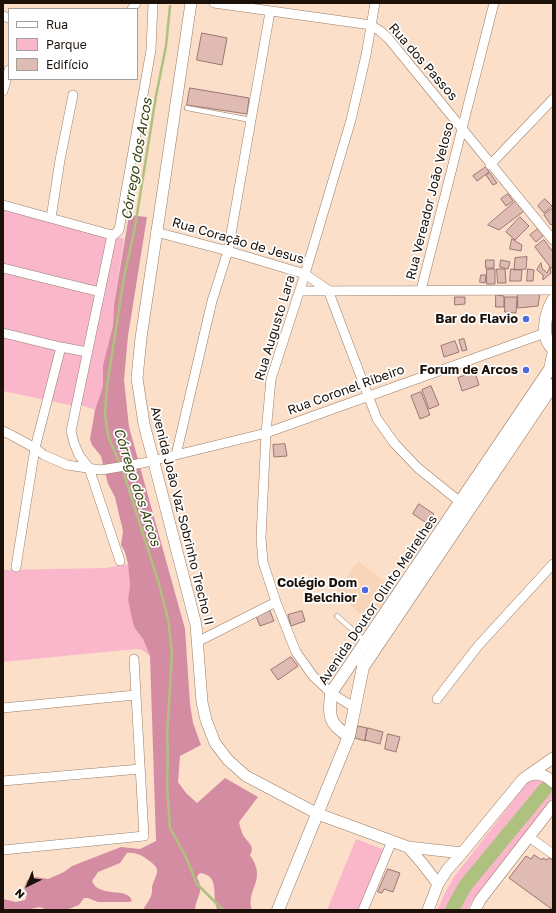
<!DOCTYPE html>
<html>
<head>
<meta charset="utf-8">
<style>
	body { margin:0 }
	#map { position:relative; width:556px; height:913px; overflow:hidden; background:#fcdfc8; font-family:"Golos Text",sans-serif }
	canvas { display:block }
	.frame { position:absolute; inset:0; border:4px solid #1b1109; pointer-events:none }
	.legend { position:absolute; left:8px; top:8px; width:130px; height:72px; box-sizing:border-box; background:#fff; border:1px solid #a4a09d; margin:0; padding:5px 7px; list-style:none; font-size:12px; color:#1b1109 }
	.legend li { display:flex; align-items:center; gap:8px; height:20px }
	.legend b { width:20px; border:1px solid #a4a09d }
	.north { position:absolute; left:8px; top:865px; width:40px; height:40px; -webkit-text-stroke:3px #fff; paint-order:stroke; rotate:223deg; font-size:11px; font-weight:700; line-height:16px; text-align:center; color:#1b1109 }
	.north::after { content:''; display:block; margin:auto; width:14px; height:18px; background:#1b1109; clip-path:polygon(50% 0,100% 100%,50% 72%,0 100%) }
</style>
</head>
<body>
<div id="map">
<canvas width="556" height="913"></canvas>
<div class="frame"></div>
<ul class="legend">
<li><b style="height:5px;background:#fff"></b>Rua</li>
<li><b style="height:11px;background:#fab7cb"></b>Parque</li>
<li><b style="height:11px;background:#e0bbb4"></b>Edifício</li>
</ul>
<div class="north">N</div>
</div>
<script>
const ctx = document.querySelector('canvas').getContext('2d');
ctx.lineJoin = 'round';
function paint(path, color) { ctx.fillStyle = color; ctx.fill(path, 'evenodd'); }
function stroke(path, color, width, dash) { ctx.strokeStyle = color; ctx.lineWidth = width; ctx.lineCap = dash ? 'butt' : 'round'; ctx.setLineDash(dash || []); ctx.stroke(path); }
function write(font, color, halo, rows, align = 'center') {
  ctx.font = font + ' "Golos Text",sans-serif'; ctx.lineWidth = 3.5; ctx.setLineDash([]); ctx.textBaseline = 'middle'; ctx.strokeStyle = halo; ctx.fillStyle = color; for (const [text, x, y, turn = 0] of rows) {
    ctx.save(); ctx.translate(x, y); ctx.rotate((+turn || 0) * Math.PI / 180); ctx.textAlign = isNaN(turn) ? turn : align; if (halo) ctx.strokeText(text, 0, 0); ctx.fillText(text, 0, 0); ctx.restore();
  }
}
paint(new Path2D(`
	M358 561 394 589 369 622 336 592Z`), '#f8d4b8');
paint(new Path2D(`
	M3 206 124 239 114 305 113 326 103 365V386L95 410 84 406 69 405 3 391Z
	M128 564 130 587 128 600 131 614 134 627 143 639 150 656 142 650 135 649 3 662V570L105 568Z
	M536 777 553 784V797L472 901 467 910H437L445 893 454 877 530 779Z
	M356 839 385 850 359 910H327Z`), '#fab7cb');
paint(new Path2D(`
	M129 215 147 217 128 336 124 380 129 427 185 629 190 704 193 723 201 745 180 756 178 782 186 793 197 803 225 778 258 797 239 822C240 826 241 831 243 835 247 842 256 846 250 855 268 881 245 889 252 910H218C210 898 222 876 200 873L198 875 197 878C205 891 196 897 195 910H143C145 906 149 901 151 896 152 893 152 890 152 887 156 873 163 870 148 860 142 855 135 852 127 853L120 863 98 872 92 881C99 899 128 886 132 901L129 902H98L88 898H84L79 905 66 910H47L40 907 30 909 3 910V899L16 902 25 900 27 894 24 888 27 880 36 877 48 879 64 872 72 866 121 847 140 849 156 841 150 656 143 639 134 627 131 614 128 600 130 586 128 564 125 552 121 545 123 531 115 497 108 484 101 456 92 445 90 439 95 410 103 386V365L113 326 114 305Z`), '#d48ca2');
stroke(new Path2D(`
	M120 464 108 436 105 413 107 386 124 277 135 227 156 96 166 46 170 6
	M122 468 159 584 168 619 172 653 167 737 168 755 167 784 170 828 185 855 197 884 223 910`), '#aec17e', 2.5);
stroke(new Path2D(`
	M452 910 465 886 545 789`), '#aec17e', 14);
const building = new Path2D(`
	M202 33 227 38 222 65 197 60Z
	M190 88 249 98 247 114 187 105Z
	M486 167 489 172 477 181 473 176Z
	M490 173 497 183 493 185 486 175Z
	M508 194 513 201 506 206 501 199Z
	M545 199 552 206 544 213 538 206Z
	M516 201 524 211 499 230 488 225Z
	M553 208V223L551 225 544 215Z
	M520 217 529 226 515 240 506 232Z
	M538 229 544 235 536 242 530 235Z
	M512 239 522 245 521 251 510 249Z
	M544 240 553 252V267L551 268 535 247Z
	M527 257 526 269 514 270 515 258Z
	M486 260H494V268H486Z
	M501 260 510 262 508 269 500 267Z
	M541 263 542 268 547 273 550 267 551 273 543 280V275L537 270Z
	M487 269H495V284H487Z
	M497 269H505L506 283H498Z
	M511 269 522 270 521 281H510Z
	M528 269 534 270 533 281H527Z
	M481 275H486L485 283 480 282Z
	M518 291 540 293 538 306 518 308Z
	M496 295 504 296V307H496Z
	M455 297H465V304L455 305Z
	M505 297H517L516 313 505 312Z
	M464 339 467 350 462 351 459 340Z
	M455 341 459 352 444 357 441 346Z
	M475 372 479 385 462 391 458 378Z
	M431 386 439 405 429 409 422 390Z
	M421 392 430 415 420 419 411 396Z
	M285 444 287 456 274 457 273 445Z
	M419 504 434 514 428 524 413 514Z
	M270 611 274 621 260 626 256 616Z
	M302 611 305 621 291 626 288 615Z
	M291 657 298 666 278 680 271 670Z
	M358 726 367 728 365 741 355 738Z
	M368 728 383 732 380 744 365 740Z
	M388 734 400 737 396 752 385 749Z
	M534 855 542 860 543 858 546 860 549 858 553 860V910L509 878 526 856 531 859Z
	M388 869 400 873 393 892 384 889 382 893 378 892Z`);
paint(building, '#e0bbb4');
stroke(building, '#997670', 1);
const service = new Path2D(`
	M187 108 251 120
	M337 616 365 641`);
const minor = new Path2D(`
	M214 3 371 25 380 31 388 38 553 240
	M132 9 136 3
	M3 16 9 18
	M3 91 9 70
	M490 165 553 99
	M3 205 112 235 115 234 119 230 151 50 153 3
	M51 218 60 160 73 95
	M156 232 228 251 305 274 328 290 377 419 395 444 418 468 465 506
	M112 235 71 431 74 443 79 455 89 468 120 561
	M3 268 100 292
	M421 290 494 3
	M300 291 553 290
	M3 333 61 347 87 352
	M3 431 11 435 35 448 44 455 67 465 101 470 143 463 266 433 545 333
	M176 455 212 301 228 251 270 12
	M16 567 35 448 61 347
	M197 642 276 602
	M437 699 478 646 553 564
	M3 708 135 695
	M355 708 331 693 313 676 296 652 276 602 263 562 261 538 266 433 271 379 305 274 351 120 366 55 375 3
	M3 781 140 769
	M529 837 553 854
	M3 850 144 836 134 659
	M363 910 392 841`);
const tertiary = new Path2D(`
	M191 3 141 338 137 378 144 424 196 625 202 702 206 720 215 743 228 760 246 776 318 814 408 847 462 853
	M528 776C538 772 546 775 553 782
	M408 847 422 863 438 884
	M428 910 438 884 447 870 462 853 523 779 553 758
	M475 910 480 900 553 806`);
const secondary = new Path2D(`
	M553 300C545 314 540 337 553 349
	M349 736C328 724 329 716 331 693L550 369 553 355
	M278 910 349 736 363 667 553 385`);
stroke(service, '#997e69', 5.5);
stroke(minor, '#997e69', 10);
stroke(tertiary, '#997e69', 12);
stroke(secondary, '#997e69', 13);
stroke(service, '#fff', 4.5);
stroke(minor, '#fff', 9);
stroke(tertiary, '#fff', 11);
stroke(secondary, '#fff', 12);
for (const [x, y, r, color] of [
	[526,319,4,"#4a6ce0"],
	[526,370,4,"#4a6ce0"],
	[365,590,4,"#4a6ce0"]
]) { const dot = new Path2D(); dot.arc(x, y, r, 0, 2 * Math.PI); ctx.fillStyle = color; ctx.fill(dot); stroke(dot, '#fff', 1.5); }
write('13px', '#1b1109', '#fff', [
	["Rua dos Passos",423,62,49],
	["Rua Vereador João Veloso",430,201,-76],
	["Rua Coração de Jesus",238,241,16],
	["Rua Augusto Lara",275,328,-73],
	["Rua Coronel Ribeiro",346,390,-20],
	["Avenida João Vaz Sobrinho Trecho II",182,516,76],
	["Avenida Doutor Olinto Meirelhes",378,600,-56]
]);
write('bold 13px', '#1b1109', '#fff', [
	["Bar do Flavio",518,319],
	["Forum de Arcos",518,370],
	["Colégio Dom",357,583],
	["Belchior",357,598]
], 'right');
write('italic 14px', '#364210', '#fff', [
	["Córrego dos Arcos",137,159,-80],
	["Córrego dos Arcos",137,487,72]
]);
</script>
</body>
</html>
